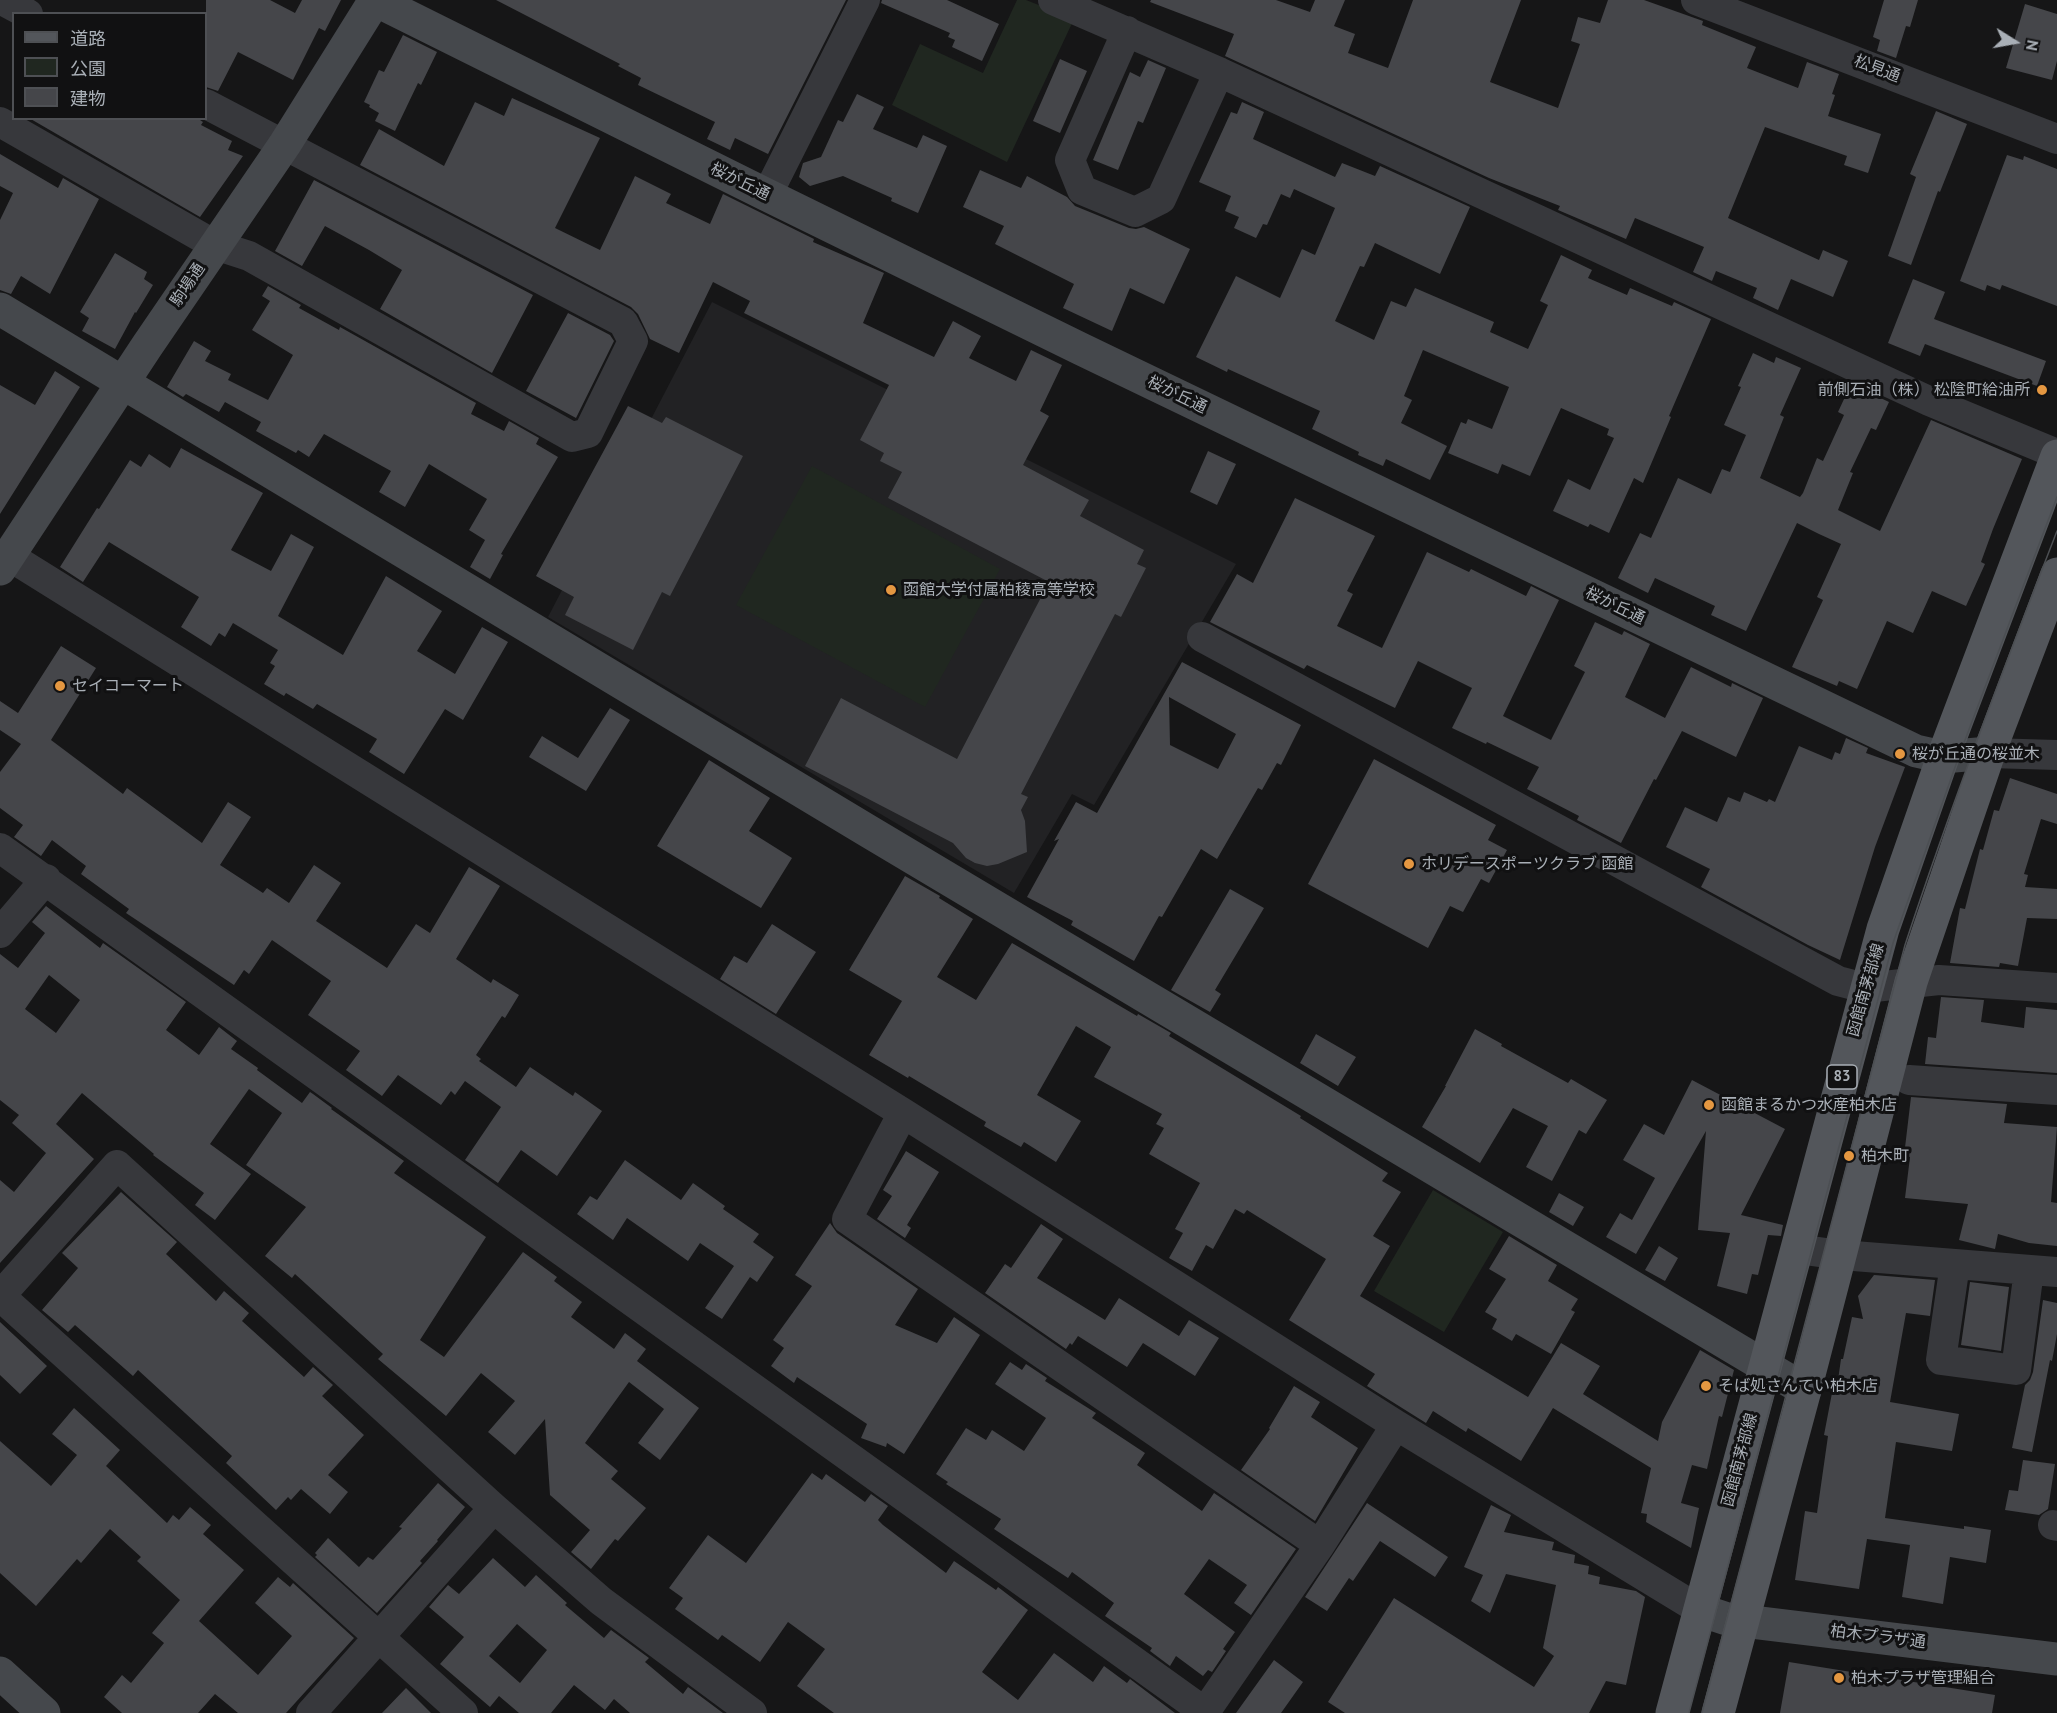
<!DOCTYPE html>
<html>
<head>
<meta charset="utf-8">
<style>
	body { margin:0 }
	#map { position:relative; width:2057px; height:1713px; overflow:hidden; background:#161617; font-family:"PT Sans","Noto Sans JP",sans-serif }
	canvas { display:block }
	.legend { position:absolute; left:12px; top:12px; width:195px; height:108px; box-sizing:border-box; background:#111112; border:2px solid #4e5054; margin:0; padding:8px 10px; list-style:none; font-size:18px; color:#a9afb6 }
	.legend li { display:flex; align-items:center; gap:12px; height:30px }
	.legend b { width:30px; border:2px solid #4e5054 }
	.north { position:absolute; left:1985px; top:12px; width:60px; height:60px; -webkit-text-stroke:4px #111112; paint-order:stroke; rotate:101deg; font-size:16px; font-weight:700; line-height:24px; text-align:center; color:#a9afb6 }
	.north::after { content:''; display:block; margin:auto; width:21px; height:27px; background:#a9afb6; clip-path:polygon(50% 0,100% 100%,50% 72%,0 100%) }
</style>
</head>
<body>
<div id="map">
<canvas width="2057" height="1713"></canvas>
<ul class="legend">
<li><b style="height:8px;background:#53565b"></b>道路</li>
<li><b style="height:16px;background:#202720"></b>公園</li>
<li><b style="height:16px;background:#45464a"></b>建物</li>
</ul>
<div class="north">N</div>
</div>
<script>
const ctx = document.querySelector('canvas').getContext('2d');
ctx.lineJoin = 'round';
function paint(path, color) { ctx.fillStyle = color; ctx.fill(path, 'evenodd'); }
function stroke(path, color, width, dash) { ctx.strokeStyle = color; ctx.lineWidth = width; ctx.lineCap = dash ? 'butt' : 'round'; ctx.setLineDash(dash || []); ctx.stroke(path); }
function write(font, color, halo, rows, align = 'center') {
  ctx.font = font + ' "PT Sans","Noto Sans JP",sans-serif'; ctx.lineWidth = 6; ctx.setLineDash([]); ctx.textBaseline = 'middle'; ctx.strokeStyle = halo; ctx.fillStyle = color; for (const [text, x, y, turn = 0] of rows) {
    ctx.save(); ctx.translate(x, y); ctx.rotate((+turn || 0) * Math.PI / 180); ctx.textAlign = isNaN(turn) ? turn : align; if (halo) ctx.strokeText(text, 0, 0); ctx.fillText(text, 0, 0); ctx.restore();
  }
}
paint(new Path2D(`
	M712 302 1236 564 1094 805 1072 794 1014 893 548 617Z`), '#222224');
paint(new Path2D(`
	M1017 0H1026L1074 19 1007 162 892 105 920 44 983 73Z
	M812 466 1000 569 925 707 736 605Z
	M1433 1190 1503 1232 1444 1332 1374 1291Z`), '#202720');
paint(new Path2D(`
	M206 0H270L295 13 302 0H341L325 31 319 28 293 80 238 52 218 91 206 87Z
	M496 0H846L768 154 735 138 730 150 707 139 715 122 638 85 641 78 618 66 620 64Z
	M882 0H947L999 24 982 61 952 47 955 40 948 37 950 33 881 3Z
	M1151 0H1276L1310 12 1315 0H1345L1334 26 1355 34 1348 53 1388 68 1413 0H1521L1490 82 1558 108 1580 44 1571 41 1578 17 1600 23 1608 0H1644L1703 21 1702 25 1756 47 1747 68 1798 88 1807 62 1839 74 1832 94 1835 95 1828 116 1881 134 1868 173 1844 165 1847 156 1765 127 1728 218 1819 260 1823 250 1848 261 1833 297 1791 279 1778 310 1753 298 1757 288 1716 271 1712 281 1693 272 1704 247 1635 218 1626 239 1558 210 1560 206 1489 178 1225 56 1234 34 1150 2Z
	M1884 0H1918L1910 27 1906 26 1896 58 1877 51 1880 40 1873 37Z
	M2025 4 2057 14V61L2052 80 2006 68Z
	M403 35 437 52 421 85 418 83 395 131 375 121 379 113 369 107 370 105 364 102 379 70 384 72Z
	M1060 59 1087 71 1060 133 1033 121Z
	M1148 60 1166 68 1143 123 1138 121 1118 170 1093 160 1130 72 1140 77Z
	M857 94 884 107 873 129 917 148 923 135 947 146 918 213 891 201 892 198 843 176 810 186 799 177 803 163 821 157 838 120 843 122Z
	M512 98 600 138 555 228 600 250 635 176 671 194 666 203 710 224 723 194 814 239 813 242 884 273 863 323 934 357 953 321 981 336 969 358 1016 381 1031 350 1062 365 1040 411 1049 416 1023 465 1089 500 1080 516 1144 550 1137 564 1146 568 1121 617 1115 614 1021 794 1028 797 1021 810 1025 821 1027 852 998 864 987 866 975 863 966 858 953 843 805 766 841 698 957 759 1049 582 888 498 902 472 880 461 884 453 860 440 889 385 744 313 750 301 713 282 679 353 650 339 638 314 631 307 360 165 379 129 444 166 475 102 504 116Z
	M1242 102 1264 112 1253 139 1335 177 1342 163 1375 176 1380 166 1470 207 1440 274 1375 243 1364 267 1360 266 1335 321 1374 340 1391 301 1406 307 1415 288 1494 322 1490 332 1528 349 1548 305 1540 301 1561 255 1592 270 1588 278 1627 295 1630 288 1672 306 1674 302 1711 319 1669 416 1671 417 1643 483 1634 478 1609 533 1590 524 1588 527 1553 511 1568 479 1590 490 1614 438 1607 435 1609 429 1561 408 1530 476 1502 464 1498 474 1448 453 1461 422 1466 424 1468 419 1492 429 1509 387 1423 350 1404 396 1412 400 1401 423 1447 446 1430 480 1386 459 1383 466 1358 455 1359 452 1312 429 1320 411 1228 369 1227 372 1196 357 1236 276 1280 298 1302 249 1315 255 1335 208 1294 189 1290 198 1281 194 1267 225 1263 224 1256 238 1234 228 1239 217 1225 211 1231 196 1199 182 1231 112 1237 114Z
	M1936 111 1967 124 1940 192 1938 191 1911 265 1888 256 1916 177 1910 174Z
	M29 118H197L203 122 201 125 232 141 228 150 243 156 200 217Z
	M0 154 58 188 63 178 99 199 50 294 21 276 11 294 0 290V220L13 193 0 186Z
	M2007 155 2023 160 2024 156 2057 169V306L2002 285 2000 290 1987 285 1985 291 1960 281Z
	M980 170 1021 188 1027 176 1067 197 1075 206 1129 228 1136 229 1144 227 1190 249 1164 304 1130 288 1112 331 1063 308 1074 284 995 244 1004 226 963 207Z
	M314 180 533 295 492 373 380 309 402 270 369 250 325 226 302 266 275 251Z
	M115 253 147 272 144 279 153 285 136 313 135 312 115 349 82 331 89 318 80 312Z
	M1913 279 1945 292 1934 319 2046 361 2037 386 1925 344 1920 356 1888 343Z
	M268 286 301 305 299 308 339 330 340 327 476 403 471 414 504 431 509 421 539 438 536 444 558 457 501 554 503 555 490 579 470 567 485 540 469 530 487 499 429 464 405 507 379 492 391 471 324 434 309 457 298 450 296 453 256 431 261 422 225 402 219 412 186 394 183 397 167 387 194 341 211 351 205 361 231 374 228 380 268 400 293 355 252 330 270 301 262 296Z
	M568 313 610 335 614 341 576 418 526 391Z
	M1753 353 1774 363 1776 357 1801 368 1780 415 1784 417 1760 478 1800 497 1803 493 1817 458 1823 461 1844 415 1838 412 1851 384 1889 402 1876 430 1871 428 1850 472 1853 473 1838 510 1880 531 1931 420 2022 459 1993 529 1981 562 1985 564 1966 606 1932 591 1913 633 1887 621 1857 689 1839 681 1837 686 1792 667 1823 600 1817 597 1841 544 1819 534 1797 523 1746 631 1711 615 1715 606 1655 578 1648 593 1618 578 1640 533 1651 538 1678 478 1711 494 1722 469 1730 472 1746 435 1724 425 1741 387 1738 386Z
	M55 371 80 387 0 514V385L35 405Z
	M628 406 662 423 666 417 743 456 670 596 662 592 633 650 565 615 574 597 536 576Z
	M181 448 263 493 231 550 271 571 291 534 314 547 278 616 343 655 386 576 442 611 417 651 455 674 482 627 508 642 463 720 445 709 404 774 369 752 377 739 317 704 313 709 286 693 284 696 264 684 275 666 270 663 278 650 233 623 225 637 219 633 211 646 181 627 199 597 109 542 83 582 60 567 97 508 99 509 130 460 141 467 149 454 170 468Z
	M1208 451 1236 464 1217 505 1190 492Z
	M1295 498 1375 536 1347 591 1353 594 1337 626 1382 648 1427 552 1469 572 1471 569 1526 596 1531 586 1559 600 1503 716 1551 740 1585 672 1574 666 1595 622 1622 635 1624 631 1650 644 1625 697 1665 718 1691 667 1731 687 1732 683 1763 698 1736 757 1682 731 1656 780 1654 779 1621 843 1577 820 1579 816 1527 789 1539 767 1487 742 1486 744 1452 728 1472 688 1418 661 1395 708 1307 665 1304 669 1210 622 1237 574 1253 583Z
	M61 646 96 668 51 740 123 794 127 788 202 843 228 802 251 817 220 865 263 893 267 888 289 903 314 865 341 883 316 921 387 968 416 924 430 933 469 867 500 886 456 959 491 983 493 979 519 995 505 1018 502 1016 476 1055 481 1059 479 1061 516 1087 530 1067 573 1096 575 1092 602 1111 557 1176 521 1150 498 1183 465 1160 501 1107 465 1081 455 1095 451 1091 441 1105 398 1075 382 1096 346 1070 360 1051 308 1015 331 981 272 940 249 974 244 970 234 985 126 913 129 909 81 874 86 866 52 840 41 856 14 837 23 825 0 808V772L21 744 0 730V701L18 713Z
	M1182 662 1301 725 1281 765 1277 763 1262 790 1258 788 1217 859 1201 849 1162 917 1159 916 1134 961 1071 925 1073 921 1027 897 1059 839 1054 841 1076 802 1097 813ZM1169 697 1236 734 1218 769 1170 745Z
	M610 708 630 720 586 791 529 757 542 736 578 758Z
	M1846 738 1868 748 1866 753 1905 767 1875 847 1840 960 1808 945 1701 887 1710 869 1666 847 1685 807 1717 822 1728 797 1740 802 1744 792 1767 802 1769 799 1775 802 1799 746 1832 760 1835 752 1840 754Z
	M1374 759 1496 825 1488 840 1507 850 1489 883 1481 879 1463 912 1450 906 1428 948 1308 884Z
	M709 760 770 798 749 831 792 858 761 908 657 846Z
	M2010 778 2057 794V824L2041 819 2024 874 2028 875 2025 887 2057 889V919L2027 918 2018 966 2000 963 1999 967 1950 963 1960 908 1965 909 1980 849 1983 850 1994 810 1999 811Z
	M905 876 940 896 939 898 973 919 937 977 976 1000 1012 943 1137 1016 1138 1014 1171 1033 1169 1036 1301 1116 1300 1118 1388 1173 1382 1181 1401 1192 1373 1236 1390 1246 1360 1296 1528 1397 1561 1343 1600 1366 1583 1394 1658 1441 1662 1422 1700 1350 1734 1370 1722 1417 1719 1416 1707 1469 1692 1465 1681 1503 1699 1508 1691 1548 1646 1522 1647 1514 1641 1513 1651 1468 1553 1408 1521 1461 1468 1428 1466 1432 1433 1411 1426 1423 1367 1386 1375 1374 1289 1320 1326 1259 1247 1210 1244 1214 1235 1209 1213 1249 1206 1245 1192 1271 1169 1258 1183 1233 1175 1229 1200 1183 1149 1154 1164 1128 1156 1124 1162 1114 1094 1077 1111 1047 1076 1026 1037 1095 1081 1121 1056 1162 1024 1142 1021 1147 984 1126 986 1122 909 1076 908 1078 869 1055 902 1001 849 970Z
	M1230 889 1264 908 1215 990 1221 994 1210 1012 1171 990Z
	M46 906 100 948 103 943 186 1002 166 1030 199 1055 219 1027 237 1041 231 1049 258 1068 257 1070 302 1103 310 1092 313 1094 332 1108 331 1109 404 1161 394 1173 486 1237 420 1340 444 1357 523 1252 557 1277 554 1281 582 1302 571 1317 614 1349 625 1333 646 1349 637 1361 699 1408 660 1460 638 1443 664 1409 629 1382 585 1443 618 1471 611 1479 646 1508 618 1541 615 1539 591 1569 571 1552 590 1530 550 1495 545 1419 515 1455 488 1432 515 1401 481 1373 446 1416 378 1359 383 1354 295 1274 292 1278 265 1256 306 1207 246 1165 282 1113 249 1089 210 1144 251 1174 215 1220 195 1205 204 1193 153 1155 154 1154 82 1093 56 1124 94 1159 0 1263V1180L14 1192 46 1153 12 1123 19 1115 0 1100V954L18 968 45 933 32 922ZM49 975 80 1000 56 1033 25 1009Z
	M772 924 816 952 776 1014 720 979 734 956 747 963Z
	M1941 997 1984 1000 1981 1022 2024 1028 2026 1007 2057 1010V1073L1925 1064 1928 1037 1936 1038Z
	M1475 1029 1502 1044 1501 1046 1568 1083 1571 1079 1607 1100 1586 1134 1579 1130 1552 1181 1526 1167 1548 1126 1513 1108 1480 1163 1422 1127 1446 1086H1445Z
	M1316 1034 1356 1057 1338 1086 1300 1063Z
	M1692 1080 1785 1129 1741 1215 1783 1225 1781 1236 1768 1235 1758 1275 1752 1274 1747 1294 1717 1286 1730 1233 1698 1230 1706 1131 1636 1254 1606 1237 1620 1213 1632 1220 1655 1178 1623 1160 1644 1124 1664 1135Z
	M1911 1097 2007 1104 2004 1123 2057 1127 2051 1202 2057 1203V1246L2029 1243 1998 1234 1995 1249 1959 1240 1968 1204 1905 1198 1910 1157 1904 1156Z
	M906 1151 939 1172 907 1225 911 1228 905 1238 877 1219 892 1196 883 1190Z
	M625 1160 681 1200 693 1183 725 1206 723 1209 759 1234 753 1242 774 1257 757 1282 750 1277 722 1319 705 1308 734 1266 700 1243 688 1261 627 1218 613 1240 577 1214 590 1196 597 1200Z
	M121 1192 177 1242 166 1254 216 1301 224 1291 249 1313 242 1321 304 1377 313 1367 333 1385 322 1396 364 1435 328 1475 348 1492 330 1514 301 1489 291 1500 288 1497 276 1510 226 1463 232 1456 138 1370 133 1376 75 1325 68 1332 42 1310 78 1268 62 1253Z
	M1559 1193 1584 1207 1573 1226 1549 1212Z
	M830 1223 837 1233 918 1289 895 1325 937 1343 954 1317 980 1335 904 1454 887 1443 886 1447 861 1438 867 1424 797 1377 794 1383 771 1366 784 1348 773 1340 812 1286 795 1275Z
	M1041 1224 1063 1239 1037 1278 1105 1320 1119 1298 1179 1336 1189 1320 1219 1338 1195 1376 1143 1343 1127 1367 1078 1336 1072 1345 1070 1343 1066 1349 985 1293 1005 1264 1011 1268Z
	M1509 1236 1557 1265 1548 1281 1578 1299 1571 1310 1575 1312 1551 1354 1516 1334 1512 1341 1492 1329 1497 1319 1485 1312 1506 1279 1489 1269Z
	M1659 1246 1678 1258 1665 1281 1645 1270Z
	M1874 1275 1935 1280 1930 1316 1906 1313 1890 1402 1959 1414 1952 1451 1896 1442 1885 1518 1964 1529V1526L1991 1530 1986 1563 1950 1557 1943 1604 1902 1597 1910 1545 1867 1539 1859 1589 1795 1580 1805 1511 1817 1513 1828 1436 1824 1435 1832 1393 1836 1394 1841 1359H1843L1852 1317 1863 1319 1858 1296Z
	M1970 1282 2009 1287 2001 1351 1961 1345Z
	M2043 1300 2057 1303V1334L2052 1361 2050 1360 2032 1452 2012 1448 2025 1385 2030 1380 2033 1372Z
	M0 1322 47 1366 20 1394 0 1375Z
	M1010 1362 1022 1370 1026 1364 1047 1378 1045 1381 1096 1413 1092 1418 1145 1453 1137 1465 1202 1511 1214 1493 1296 1549 1251 1615 1234 1603 1247 1585 1209 1559 1184 1594 1235 1632 1223 1649 1226 1651 1212 1672 1208 1670 1203 1676 1176 1656 1170 1666 1150 1651 1152 1648 1105 1616 1114 1603 1072 1572 1068 1578 994 1529 1001 1519 946 1484 948 1482 936 1474 966 1428 986 1440 992 1430 1024 1451 1046 1418 995 1384Z
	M1294 1386 1320 1402 1311 1417 1358 1448 1315 1521 1241 1470 1270 1429 1269 1428Z
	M74 1408 120 1450 106 1466 167 1523 173 1515 179 1520 190 1507 211 1525 203 1534 244 1570 199 1621 258 1675 292 1636 255 1603 278 1577 290 1587 293 1583 354 1638 286 1713H238L215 1694 198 1713H122L104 1697 122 1675 131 1683 164 1643 152 1633 180 1600 137 1561 141 1557 110 1529 81 1563 77 1559 36 1606 0 1573V1441L51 1486 77 1455 52 1434Z
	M2023 1460 2055 1464 2048 1509 2039 1515 2005 1510 2009 1490 2018 1491Z
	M812 1473 822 1480 826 1474 865 1502 871 1494 888 1506 878 1520 883 1525 946 1573 954 1561 996 1590 998 1587 1028 1610 982 1672 1018 1700 1054 1653 1093 1682 1104 1666 1127 1683 1130 1679 1175 1713H834L797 1686 825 1649 788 1622 760 1662 722 1635 718 1640 675 1609 683 1598 669 1588 708 1535 746 1563Z
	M438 1483 465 1507 437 1540 438 1541 420 1561 422 1563 377 1613 315 1557 317 1555 315 1553 328 1538 359 1567 368 1557 373 1560 402 1528 399 1527Z
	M1367 1503 1448 1557 1435 1577 1380 1541 1353 1581 1349 1578 1327 1611 1305 1597Z
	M1491 1505 1511 1515 1504 1532 1554 1542 1552 1550 1575 1555 1574 1563 1589 1566 1588 1574 1600 1577 1599 1584 1636 1591 1645 1597 1626 1685 1606 1681 1589 1713H1345L1328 1702 1394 1598 1534 1687 1554 1656 1543 1648 1556 1585 1506 1574 1490 1613 1471 1601 1483 1575 1464 1567Z
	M493 1558 525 1587 536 1575 567 1603 565 1605 604 1638 611 1630 649 1658 645 1662 683 1694 688 1687 723 1713H630L614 1699 605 1710 574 1685 551 1713H519L499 1696 490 1707 440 1664 464 1637 429 1607 448 1585 459 1594ZM517 1624 547 1650 520 1683 489 1656Z
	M1274 1660 1303 1682 1281 1713H1236Z
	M1789 1662 1995 1695 1992 1713H1780Z
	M406 1688 431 1713H382Z`), '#45464a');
stroke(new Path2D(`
	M2 0 28 14
	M1053 0 1219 72 1929 401 2057 454
	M1696 0 2057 139
	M1127 31 1070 160 1082 190 1135 212 1161 199 1219 72
	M0 122 215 245 249 256 572 437 588 433 633 341 623 322 206 104
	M767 195 865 0
	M9 556 903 1113 1396 1425 1700 1610
	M1202 637 1838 981 1865 988 1939 980 2057 988
	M1989 753 2057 755
	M0 848 1206 1713
	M0 933 46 879
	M1909 1080 2057 1090
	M903 1113 847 1219 1320 1545
	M1797 1249 1841 1255 2057 1272
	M1955 1264 1941 1360 2016 1370 2029 1270
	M0 1296 117 1165 494 1508 601 1601 752 1713
	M0 1296 463 1713
	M2053 1525 2057 1526
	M1205 1712 1320 1545 1396 1425
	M311 1713 494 1508`), '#37383c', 30);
stroke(new Path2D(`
	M375 0 767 195 1081 349 1916 751 1943 757 1989 753
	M0 309 868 831 1805 1390
	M0 569 147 346 285 144 375 0
	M1700 1610 1727 1619 2057 1659
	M0 1673 44 1713`), '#45484c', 33);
stroke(new Path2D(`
	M1672 1713 1883 929 1943 757 2057 456
	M1718 1713 1805 1390 1911 982 1989 753 2057 574`), '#53565b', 33);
stroke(new Path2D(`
	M1689 1713 1893 943 1959 756 2057 497
	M1702 1713 1905 945C1951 805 2004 668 2057 531`), '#4c4f53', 1.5);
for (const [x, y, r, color] of [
	[2042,390,6,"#e49741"],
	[891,590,6,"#e49741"],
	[60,686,6,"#e49741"],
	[1900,754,6,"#e49741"],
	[1409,864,6,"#e49741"],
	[1709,1105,6,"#e49741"],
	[1849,1156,6,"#e49741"],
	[1706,1386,6,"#e49741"],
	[1839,1678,6,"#e49741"]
]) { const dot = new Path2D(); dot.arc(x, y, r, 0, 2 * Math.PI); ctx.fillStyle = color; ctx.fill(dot); stroke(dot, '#111112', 2); }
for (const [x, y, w] of [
	[1842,1077,30]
]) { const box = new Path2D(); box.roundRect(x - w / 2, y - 12, w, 24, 4.5); ctx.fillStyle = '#111112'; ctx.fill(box); stroke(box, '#a9afb6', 1.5); }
write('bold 15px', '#a9afb6', null, [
	["83",1842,1077]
]);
write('16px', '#a9afb6', '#111112', [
	["松見通",1877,69,21],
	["桜が丘通",740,182,26],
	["駒場通",188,285,-56],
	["桜が丘通",1177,395,26],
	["桜が丘通",1615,606,26],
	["函館南茅部線",1866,990,-74],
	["函館南茅部線",1740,1460,-75],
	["柏木プラザ通",1878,1637,7]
]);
write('16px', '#a9afb6', '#111112', [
	["前側石油（株） 松陰町給油所",2030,390,"right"],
	["函館大学付属柏稜高等学校",903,590],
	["セイコーマート",72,686],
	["桜が丘通の桜並木",1912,754],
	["ホリデースポーツクラブ 函館",1421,864],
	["函館まるかつ水産柏木店",1721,1105],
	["柏木町",1861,1156],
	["そば処さんてい柏木店",1718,1386],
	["柏木プラザ管理組合",1851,1678]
], 'left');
</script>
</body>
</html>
